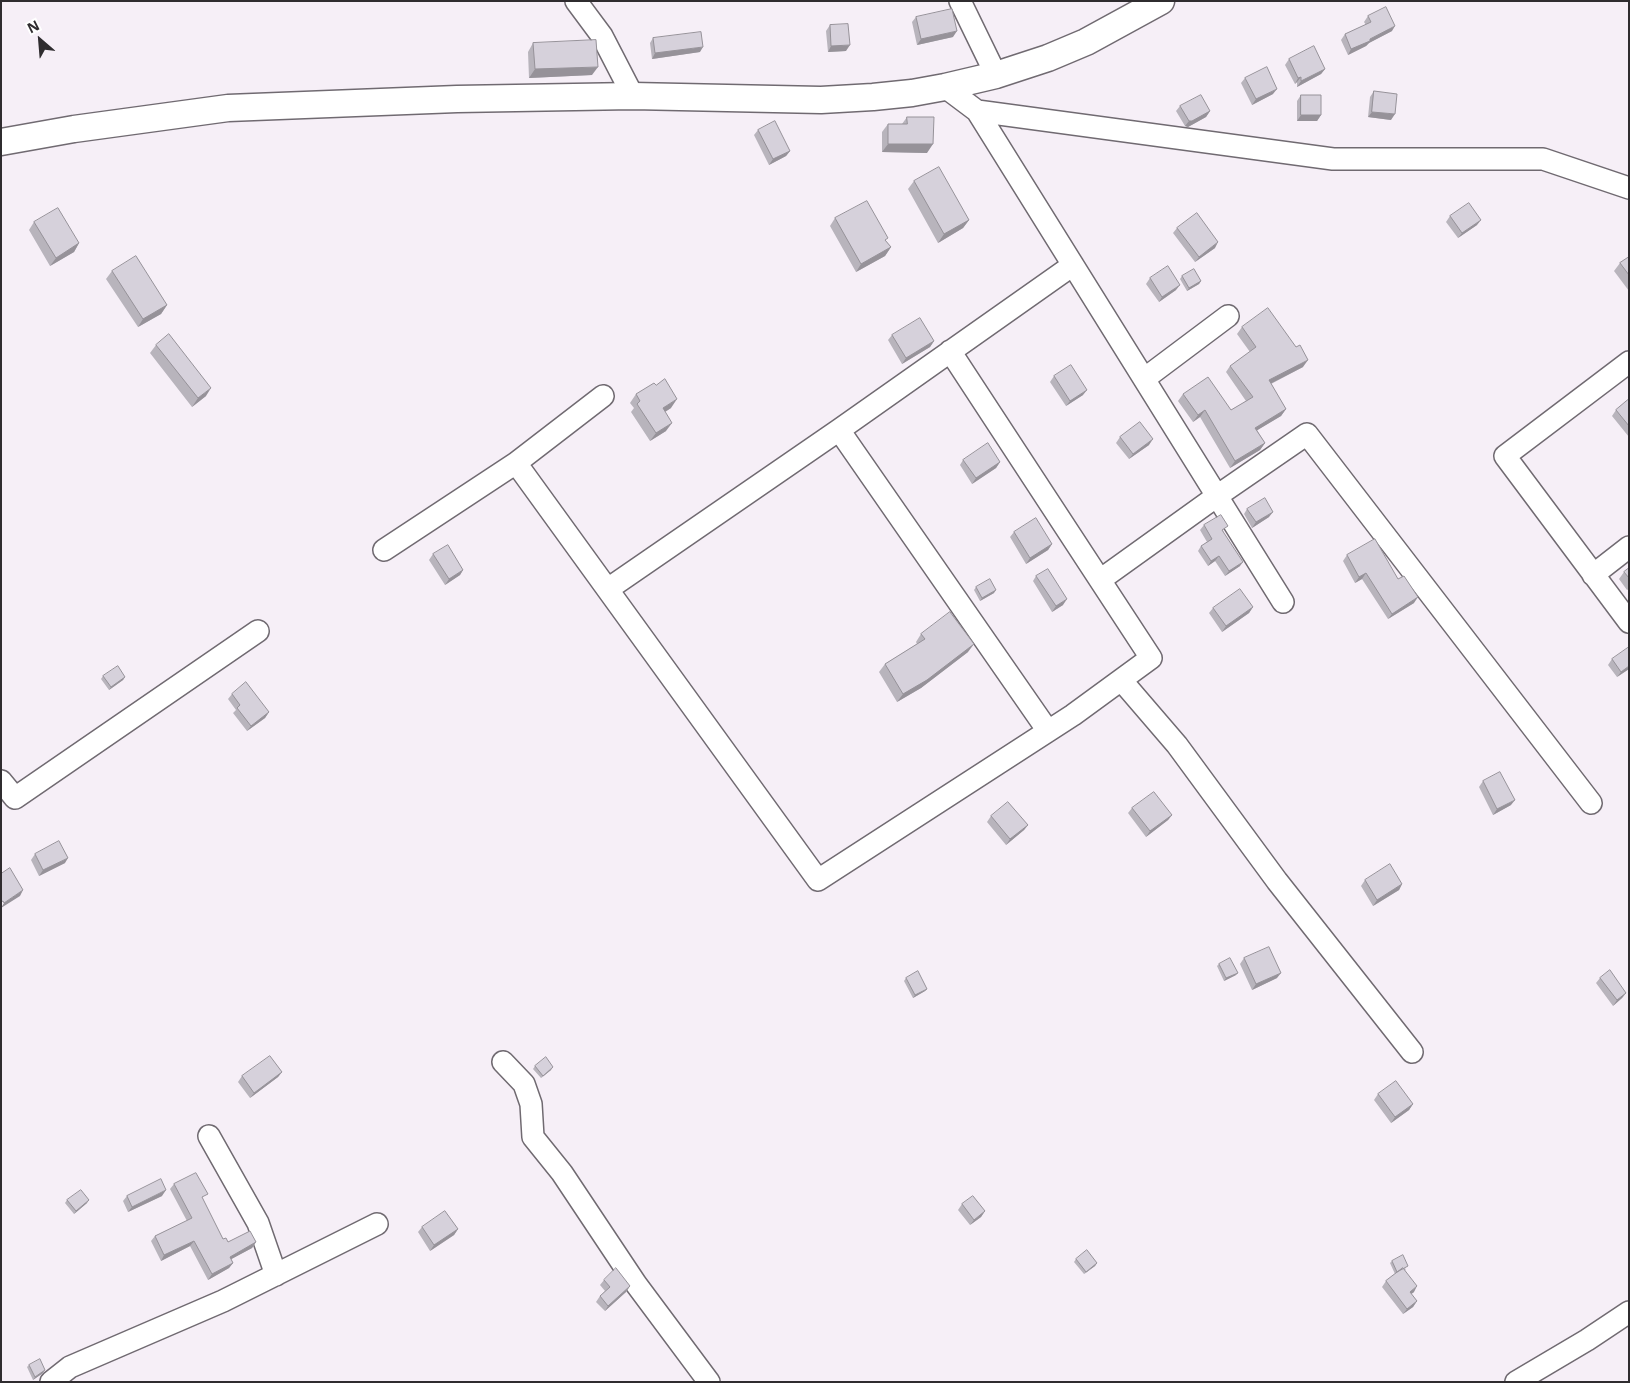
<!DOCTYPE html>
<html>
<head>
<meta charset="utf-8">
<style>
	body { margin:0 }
	#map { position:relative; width:1630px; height:1383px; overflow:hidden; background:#f6eff7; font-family:"Noto Sans",sans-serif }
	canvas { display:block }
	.frame { position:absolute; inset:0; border:2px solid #2f2c2f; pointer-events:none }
	.north { position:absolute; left:15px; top:15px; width:50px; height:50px; -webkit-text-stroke:4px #fff; paint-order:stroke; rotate:333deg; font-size:14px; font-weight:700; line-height:20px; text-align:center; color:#2f2c2f }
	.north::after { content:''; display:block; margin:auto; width:18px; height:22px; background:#2f2c2f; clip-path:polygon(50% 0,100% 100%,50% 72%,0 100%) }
</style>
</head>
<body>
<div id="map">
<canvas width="1630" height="1383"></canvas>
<div class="frame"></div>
<div class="north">N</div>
</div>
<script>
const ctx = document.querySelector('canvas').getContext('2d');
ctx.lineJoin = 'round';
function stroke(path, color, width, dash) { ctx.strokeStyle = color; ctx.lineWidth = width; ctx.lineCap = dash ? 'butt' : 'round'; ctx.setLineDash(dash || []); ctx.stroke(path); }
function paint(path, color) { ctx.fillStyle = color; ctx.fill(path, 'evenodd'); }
const minor = new Path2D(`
	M576 1 602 36 633 96
	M960 1 996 75
	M945 87 977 111 1333 159H1543L1629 188
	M977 111 1283 602
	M1629 362 1505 456 1629 622
	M1144 379 1228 316
	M839 430 1048 731
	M516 463 603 396
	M384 550 516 463 818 880 1073 715 1151 658 950 351
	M1593 575 1629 547
	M1100 580 1217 496 1307 434 1591 803
	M608 589 839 430 1073 265
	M1122 681 1177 745 1277 881 1412 1052
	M1 781 15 798 258 631
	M503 1062 524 1084 531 1104 533 1137 562 1173 636 1284 709 1382
	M209 1136 258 1223 276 1275
	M51 1382 70 1367 223 1301 377 1224
	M1516 1382 1587 1340 1629 1312`);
const major = new Path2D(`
	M1 142 74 129 228 108 457 99 633 96 821 100 873 97 912 93 945 87 996 75 1048 58 1086 42 1161 1`);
stroke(minor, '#706a71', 24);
stroke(major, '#706a71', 29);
stroke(minor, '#fff', 21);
stroke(major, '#fff', 26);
paint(new Path2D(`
	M1368 16 1392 31 1369 43 1366 46 1348 55 1341 40 1345 34 1366 25 1364 22Z
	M916 17 953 37 917 45 912 22Z
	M830 25 846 51 828 52 826 31Z
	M653 38 700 52 652 59 650 43Z
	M533 43 592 75 529 78 528 52Z
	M1289 59 1325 69 1321 74 1297 87V82L1295 84 1285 65Z
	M1245 78 1273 94 1252 105 1241 83Z
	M1374 91 1391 120 1368 117 1370 97Z
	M1301 95 1321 115 1317 121H1297V101Z
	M1180 106 1210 111 1206 117 1188 127 1185 126 1176 111Z
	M907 117 927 153 882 152V132L888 124H902Z
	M758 130 790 151 786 156 769 165 754 135Z
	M914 181 969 220 963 228 938 243 908 189Z
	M1450 216 1477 225 1458 238 1446 222Z
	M835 218 886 241 891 247 885 256 856 272 830 226Z
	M34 222 79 243 74 252 50 266 29 230Z
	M1177 228 1215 248 1195 262 1173 233Z
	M1629 257V291L1614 271 1620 263Z
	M112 271 167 305 161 314 138 327 106 279Z
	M1182 276 1201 281 1199 284 1187 291 1180 279Z
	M1150 278 1176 290 1159 302 1146 284Z
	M1242 327 1303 367 1271 384 1286 409 1281 416 1257 430 1265 443 1260 450 1230 468 1200 417 1193 422 1178 401 1183 394 1231 410 1246 401 1226 372 1230 366 1250 352 1237 334Z
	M892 335 934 341 930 347 902 364 888 340Z
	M156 345 206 396 192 407 150 353Z
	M1054 376 1083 395 1066 406 1050 382Z
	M636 394 671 408 665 412 666 431 650 441 631 412 634 408 630 403Z
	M1629 399V437L1612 416 1616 410Z
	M1120 437 1149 445 1129 459 1116 443Z
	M963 460 1000 462 996 468 972 484 960 465Z
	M1247 509 1269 517 1252 528 1244 514Z
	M1204 525 1224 531 1223 532 1240 566 1225 576 1215 561 1208 566 1198 551 1201 546 1207 542 1200 530Z
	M1014 532 1052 544 1048 550 1026 564 1010 537Z
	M433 554 463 570 460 575 445 585 429 560Z
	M1347 555 1414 603 1388 619 1362 579 1355 583 1343 561Z
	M1629 568V589L1627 590 1619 579 1624 572Z
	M1036 576 1063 605 1052 612 1033 581Z
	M976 587 994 593 980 601 974 590Z
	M1253 607 1249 613 1222 632 1209 613 1213 608Z
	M921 634 968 652 921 688 897 702 879 672 885 664 917 644 916 642Z
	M1612 659 1629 669 1617 677 1608 665Z
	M103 676 125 677 123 680 109 690 101 679Z
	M232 694 269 712 265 718 247 731 233 713 236 710 228 699Z
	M1483 781 1511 805 1493 815 1479 787Z
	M1132 808 1172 815 1168 820 1146 837 1128 813Z
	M991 816 1028 825 1024 830 1006 845 987 822Z
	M35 854 65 863 39 876 31 860Z
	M1365 880 1402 884 1399 890 1373 906 1361 886Z
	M1244 958 1277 978 1252 990 1240 964Z
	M1219 964 1236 975 1224 981 1217 966Z
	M906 978 927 989 925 991 913 998 904 981Z
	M1600 978 1626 993 1622 998 1613 1006 1596 983Z
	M535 1066 551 1070 541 1078 533 1069Z
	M282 1072 278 1077 250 1098 238 1082 242 1076Z
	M1378 1094 1413 1104 1409 1110 1391 1123 1374 1100Z
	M174 1184 203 1200 223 1239 228 1242H256L252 1248 231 1259 233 1263 229 1268 208 1280 190 1246 161 1261 151 1241 155 1236 187 1221 170 1189Z
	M127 1196H162L128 1212 123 1201Z
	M67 1200 87 1203 74 1214 65 1203Z
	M962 1204 985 1211 981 1217 970 1225 958 1210Z
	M422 1227 458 1229 454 1235 430 1251 418 1232Z
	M1076 1259 1097 1263 1095 1266 1084 1274 1074 1262Z
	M1392 1261 1406 1269 1405 1270 1414 1292 1411 1294 1417 1301 1413 1307 1403 1314 1382 1287 1386 1281 1395 1274 1390 1263Z
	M604 1280 630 1286 626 1292 605 1311 596 1302 600 1296 605 1291 600 1285Z
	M29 1365 43 1373 33 1380 27 1367Z`), '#b8b4bc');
paint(new Path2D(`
	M1395 26 1392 31 1369 43 1366 46 1348 55 1351 49Z
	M957 31 953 37 917 45 921 39Z
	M850 45 846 51 828 52 831 46Z
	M703 47 700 52 652 59 655 53Z
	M598 67 592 75 529 78 535 69Z
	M1325 69 1321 74 1297 87 1301 81Z
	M1301 77 1297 82 1295 84 1298 78Z
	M1277 89 1273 94 1252 105 1256 99Z
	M1210 111 1206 117 1188 127 1185 126 1189 121Z
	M1372 112 1395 114 1391 120 1368 117Z
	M1301 115H1321L1317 121H1297Z
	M888 144H933L927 153 882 152Z
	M790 151 786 156 769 165 773 159Z
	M969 220 963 228 938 243 944 234Z
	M1481 220 1477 225 1458 238 1462 233Z
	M1218 242 1215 248 1195 262 1199 257Z
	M79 243 74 252 50 266 56 258Z
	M891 247 885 256 856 272 861 264Z
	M1201 281 1199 284 1187 291 1189 288Z
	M1180 285 1176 290 1159 302 1162 297Z
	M167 305 161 314 138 327 143 319Z
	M934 341 930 347 902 364 906 358Z
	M1308 360 1303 367 1264 387 1269 380Z
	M211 388 206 396 192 407 198 398Z
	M1087 390 1083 395 1066 406 1070 401Z
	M677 399 671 408 657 417 663 408Z
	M1286 409 1281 416 1251 434 1255 428Z
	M1205 410 1200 417 1193 422 1198 415Z
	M672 423 666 431 650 441 656 433Z
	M1153 439 1149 445 1129 459 1133 454Z
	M1265 443 1260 450 1230 468 1235 461Z
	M1000 462 996 468 972 484 976 478Z
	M1273 512 1269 517 1252 528 1256 522Z
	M1052 544 1048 550 1026 564 1030 558Z
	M1219 556 1215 561 1208 566 1211 561Z
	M1243 562 1240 566 1225 576 1229 571Z
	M463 570 460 575 445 585 449 579Z
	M1366 573 1362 579 1355 583 1359 577Z
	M996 590 994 593 980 601 982 598Z
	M1418 597 1414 603 1388 619 1392 614Z
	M1067 599 1063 605 1052 612 1056 606Z
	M1253 607 1249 613 1222 632 1226 626Z
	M974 644 968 652 921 688 897 702 903 694Z
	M1629 666V669L1617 677 1621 672Z
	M125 677 123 680 109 690 111 687Z
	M269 712 265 718 247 731 251 726Z
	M1515 800 1511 805 1493 815 1497 809Z
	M1172 815 1168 820 1146 837 1150 831Z
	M1028 825 1024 830 1006 845 1010 839Z
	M68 858 65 863 39 876 43 870Z
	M1402 884 1399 890 1373 906 1377 900Z
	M23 890 20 896 1 908 4 903Z
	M1238 973 1236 975 1224 981 1226 978Z
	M1281 973 1277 978 1252 990 1256 984Z
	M927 989 925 991 913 998 915 995Z
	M1626 993 1622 998 1613 1006 1617 1000Z
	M553 1067 551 1070 541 1078 543 1076Z
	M282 1072 278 1077 250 1098 254 1093Z
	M1413 1104 1409 1110 1391 1123 1395 1117Z
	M166 1190 162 1196 128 1212 132 1207Z
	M89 1200 87 1203 74 1214 76 1211Z
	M985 1211 981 1217 970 1225 974 1220Z
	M458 1229 454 1235 430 1251 434 1245Z
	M194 1241 190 1246 161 1261 164 1255Z
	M256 1242 252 1248 226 1262 230 1257Z
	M233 1263 229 1268 208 1280 212 1274Z
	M1097 1263 1095 1266 1084 1274 1086 1272Z
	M630 1286 626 1292 605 1311 608 1306Z
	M1417 1286 1414 1292 1406 1298 1410 1292Z
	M1417 1301 1413 1307 1403 1314 1407 1309Z
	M45 1370 43 1373 33 1380 35 1377Z`), '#969299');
const building = new Path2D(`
	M1386 7 1395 26 1370 39V41L1351 49 1345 34 1371 22 1368 16Z
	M952 9 957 31 921 39 916 17Z
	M848 24 850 45 831 46 830 25Z
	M701 32 703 47 655 53 653 38Z
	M596 40 598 67 535 69 533 43Z
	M1314 46 1325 69 1301 81V77L1298 78 1289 59Z
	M1267 67 1277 89 1256 99 1245 78Z
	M1374 91 1397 94 1395 114 1372 112Z
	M1201 95 1210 111 1192 121H1189L1180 106Z
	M1301 95H1321V115H1301Z
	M907 117H934L933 144H888V124H907Z
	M775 121 790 151 773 159 758 130Z
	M939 167 969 220 944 234 914 181Z
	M867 201 888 238 885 240 891 247 861 264 835 218Z
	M1469 203 1481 220 1462 233 1450 216Z
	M58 208 79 243 56 258 34 222Z
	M1197 213 1218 242 1199 257 1177 228Z
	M136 256 167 305 143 319 112 271Z
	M1629 257V275L1620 263Z
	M1168 266 1180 285 1162 297 1150 278Z
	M1194 269 1201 281 1189 288 1182 276Z
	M1268 308 1296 347 1300 345 1308 360 1269 380 1286 409 1255 428 1265 443 1235 461 1205 410 1198 415 1183 394 1208 377 1231 410 1253 397 1230 366 1256 347 1242 327Z
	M920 318 934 341 906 358 892 335Z
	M169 334 211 388 198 398 156 345Z
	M1071 365 1087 390 1070 401 1054 376Z
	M665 379 677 399 663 408 672 423 656 433 637 404 640 401 636 394 654 383 656 385Z
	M1629 399V426L1616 410Z
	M1140 422 1153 439 1133 454 1120 437Z
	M988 443 1000 462 976 478 963 460Z
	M1265 498 1273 512 1256 522 1247 509Z
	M1221 515 1228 526 1222 530 1243 562 1229 571 1219 556 1211 561 1201 546 1212 539 1204 525Z
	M1036 518 1052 544 1030 558 1014 532Z
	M1375 539 1398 579 1404 576 1418 597 1392 614 1366 573 1359 577 1347 555Z
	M448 545 463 570 449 579 433 554Z
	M1629 568V578L1624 572Z
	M1048 569 1067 599 1056 606 1036 576Z
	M990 579 996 590 982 598 976 587Z
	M1240 589 1253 607 1226 626 1213 608Z
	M950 612 974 644 927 680 903 694 885 664 925 639 921 634Z
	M1629 647V666L1621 672 1612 659Z
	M118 666 125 677 111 687 103 676Z
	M246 682 269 712 251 726 237 708 240 705 232 694Z
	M1500 772 1515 800 1497 809 1483 781Z
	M1154 792 1172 815 1150 831 1132 808Z
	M1008 802 1028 825 1010 839 991 816Z
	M59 841 68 858 43 870 35 854Z
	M1390 864 1402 884 1377 900 1365 880Z
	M10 868 23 890 4 903 3 901 1 902V874Z
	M1269 947 1281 973 1256 984 1244 958Z
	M1230 958 1238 973 1226 978 1219 964Z
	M1610 970 1626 993 1617 1000 1600 978Z
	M918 971 927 989 915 995 906 978Z
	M270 1056 282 1072 254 1093 242 1076Z
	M546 1057 553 1067 543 1076 535 1066Z
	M1396 1081 1413 1104 1395 1117 1378 1094Z
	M196 1173 208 1194 202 1197 223 1239 226 1238 228 1242 250 1231 256 1242 230 1257 233 1263 212 1274 194 1241 164 1255 155 1236 192 1218 174 1184Z
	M161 1179 166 1190 132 1207 127 1196Z
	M81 1190 89 1200 76 1211 67 1200Z
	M973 1196 985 1211 974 1220 962 1204Z
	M445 1211 458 1229 434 1245 422 1227Z
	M1087 1250 1097 1263 1086 1272 1076 1259Z
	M1403 1255 1408 1266 1397 1272 1392 1261Z
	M616 1268 630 1286 608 1306 600 1296 610 1287 604 1280Z
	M1403 1268 1417 1286 1410 1292 1417 1301 1407 1309 1386 1281Z
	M40 1359 45 1370 35 1377 29 1365Z`);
paint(building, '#d6d1db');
stroke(building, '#969299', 1);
</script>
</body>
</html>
